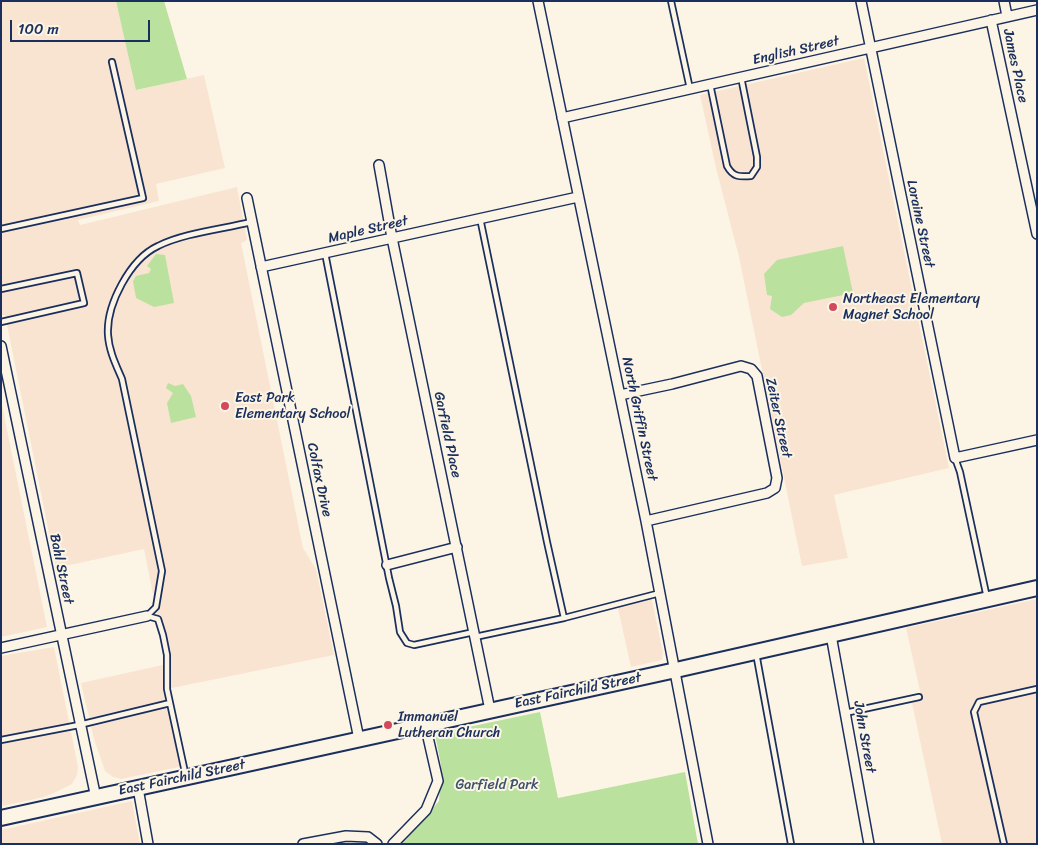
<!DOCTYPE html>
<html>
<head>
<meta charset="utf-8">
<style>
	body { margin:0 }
	#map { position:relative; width:1038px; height:845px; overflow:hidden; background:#fcf5e5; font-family:Sriracha,sans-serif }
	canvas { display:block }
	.frame { position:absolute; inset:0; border:2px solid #1b2f5e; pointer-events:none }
	.scale { position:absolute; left:10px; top:20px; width:140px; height:22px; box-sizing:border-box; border:2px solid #1b2f5e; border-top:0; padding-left:6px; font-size:15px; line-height:18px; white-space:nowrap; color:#1b2f5e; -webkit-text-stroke:4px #fcf5e5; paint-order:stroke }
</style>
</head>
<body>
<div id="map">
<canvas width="1038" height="845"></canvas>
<div class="frame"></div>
<div class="scale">100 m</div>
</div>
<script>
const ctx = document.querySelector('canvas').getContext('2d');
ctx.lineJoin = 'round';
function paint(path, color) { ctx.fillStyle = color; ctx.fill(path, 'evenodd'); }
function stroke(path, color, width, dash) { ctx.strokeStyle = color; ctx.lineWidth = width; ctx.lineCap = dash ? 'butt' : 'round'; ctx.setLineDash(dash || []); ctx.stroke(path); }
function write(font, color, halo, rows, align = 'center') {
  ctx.font = font + ' Sriracha,sans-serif'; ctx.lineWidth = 4; ctx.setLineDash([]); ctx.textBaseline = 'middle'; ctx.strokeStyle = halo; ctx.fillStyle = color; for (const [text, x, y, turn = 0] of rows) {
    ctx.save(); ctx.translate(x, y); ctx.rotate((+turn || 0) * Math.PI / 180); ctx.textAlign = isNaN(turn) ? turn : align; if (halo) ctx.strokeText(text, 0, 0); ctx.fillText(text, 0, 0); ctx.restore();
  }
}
paint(new Path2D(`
	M1 1H116L137 90 204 75 225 168 156 184 159 201 78 220 80 225 237 187 247 240 241 243 303 548 316 569 334 655 167 689 184 766 121 779 113 777 105 771 94 739 81 683 167 664 144 549 56 568 5 315H1Z
	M864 58 949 468 834 495 848 558 802 566 739 257 716 168 700 95Z
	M1 400 47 627 1 637Z
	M651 595 663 653 662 660 631 667 617 604Z
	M1037 599V844H942L912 703 922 700 906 628Z
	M54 647 78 767 77 775 72 784 56 792 44 797 3 806 1 798V656Z
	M132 801 140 844H1V830Z`), '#f9e4d2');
paint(new Path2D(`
	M116 1H164L187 79 136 90Z
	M843 246 853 293 804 303 791 315 782 317 770 309 772 296 767 295 764 274 777 260Z
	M156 254 165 255 174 303 154 307 136 298 133 281 136 276 149 273 151 269 147 266Z
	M168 383 175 386 183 384 191 396 196 417 171 423 167 403 173 393 166 388Z
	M540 712 558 798 685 772 698 844H402L439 801 441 765 435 734Z`), '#bae29e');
const lane = new Path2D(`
	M671 1 690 89
	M710 84 727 166C733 177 739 177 751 176L757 167V157L741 77
	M480 218 547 542 564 618
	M1 229 143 198 112 62
	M325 253 389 578 396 606 400 632 407 643 414 645 474 632
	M1 289 77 273 84 303 1 322
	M955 458 960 472 987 598
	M475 637 564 618 660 593
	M756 653 791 844
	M845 713 919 697
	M1 740 79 725 170 703
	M186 777 167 689V655L163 635 158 619 147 616 156 607 162 571 122 379C116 365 109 351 108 335 106 305 130 259 158 246 184 233 223 229 251 222
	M1004 844 974 712 979 702 1037 689`);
const street = new Path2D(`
	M538 1 646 521 708 844
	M861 1 955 458 1037 440
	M1004 1 1007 16
	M991 20 1037 234
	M562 118 1037 10
	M379 165 392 238 490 710
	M247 198 359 739
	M261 267 578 197
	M1 346 96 798
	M620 395 672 384 741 366 751 369 757 376 777 478 775 488 767 493 646 521
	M387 565 457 547
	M831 635 869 844
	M1 648 147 616
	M138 788 148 844
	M303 844 346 836 368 837 377 844
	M393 844 426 810 438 781 425 724`);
const secondary = new Path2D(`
	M1 818 676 670 1037 588`);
stroke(lane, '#1b2f5e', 8);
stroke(street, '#1b2f5e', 12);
stroke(secondary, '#1b2f5e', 18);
stroke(lane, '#fcf5e5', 4.5);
stroke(street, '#fcf5e5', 9);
stroke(secondary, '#fcf5e5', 14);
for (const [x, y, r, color] of [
	[833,307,5,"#d1495b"],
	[225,406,5,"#d1495b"],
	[388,725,5,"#d1495b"]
]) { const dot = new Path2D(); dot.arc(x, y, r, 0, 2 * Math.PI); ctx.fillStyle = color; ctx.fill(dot); stroke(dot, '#fcf5e5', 2); }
write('14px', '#1b2f5e', '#fcf5e5', [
	["English Street",796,51,-13],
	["James Place",1015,66,78],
	["Loraine Street",920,224,78],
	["Maple Street",368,230,-13],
	["Zeiter Street",778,418,78],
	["North Griffin Street",639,419,78],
	["Garfield Place",447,435,78],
	["Colfax Drive",319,480,78],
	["Bahl Street",61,569,78],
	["East Fairchild Street",578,691,-12],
	["John Street",864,737,80],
	["East Fairchild Street",182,778,-12]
]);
write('14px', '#1b2f5e', '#fcf5e5', [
	["Northeast Elementary",843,299],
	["Magnet School",843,315],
	["East Park",235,398],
	["Elementary School",235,414],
	["Immanuel",398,717],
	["Lutheran Church",398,733]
], 'left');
write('14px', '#3b536b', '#fcf5e5', [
	["Garfield Park",497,785]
]);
</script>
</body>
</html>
